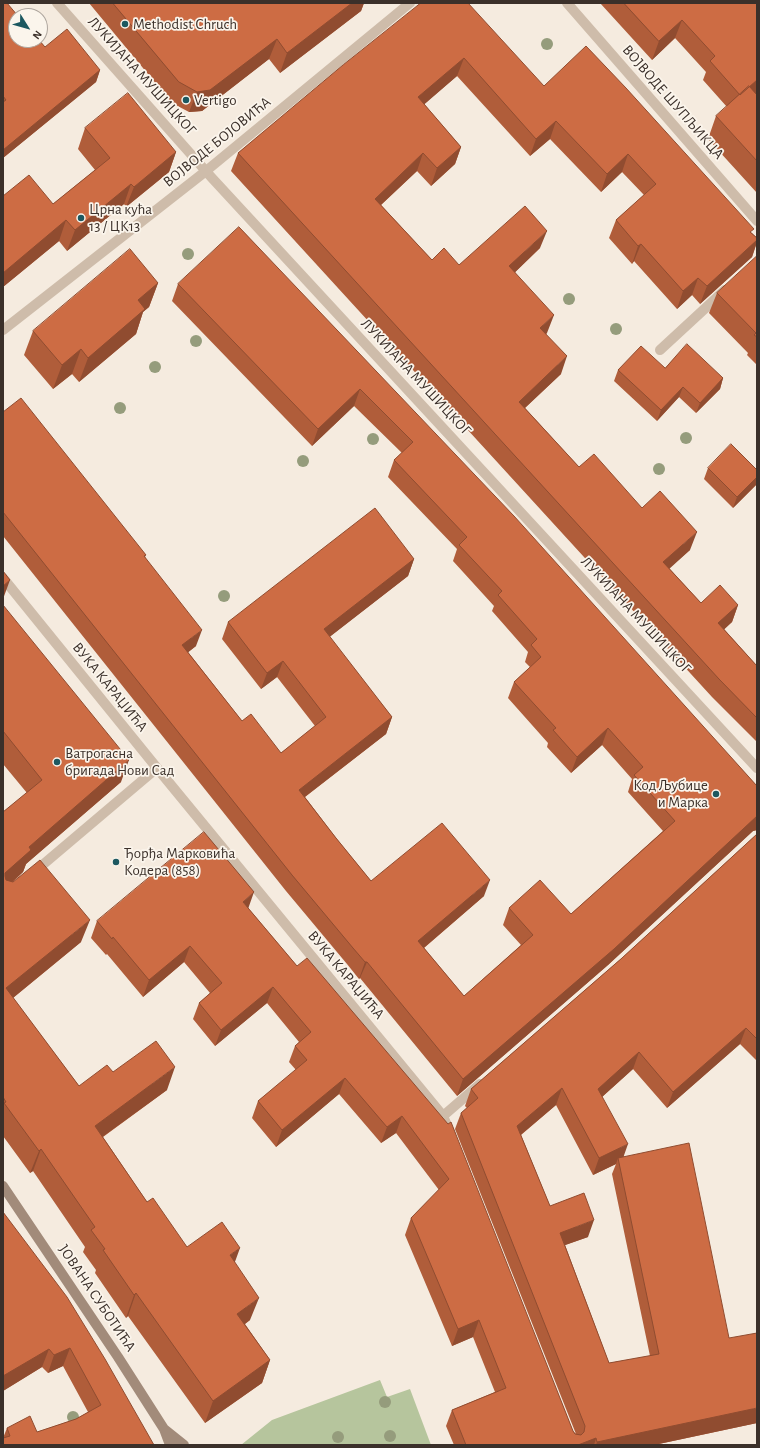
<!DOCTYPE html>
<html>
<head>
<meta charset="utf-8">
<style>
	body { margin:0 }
	#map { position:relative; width:760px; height:1448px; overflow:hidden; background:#f5ebdf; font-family:"Alegreya Sans",sans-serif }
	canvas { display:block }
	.frame { position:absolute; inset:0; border:4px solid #3b302a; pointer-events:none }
	.north { position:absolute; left:8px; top:8px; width:40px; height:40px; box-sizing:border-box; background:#fbf5ec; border:1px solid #aea69e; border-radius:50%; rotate:127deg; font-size:11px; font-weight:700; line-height:16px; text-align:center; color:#3b302a }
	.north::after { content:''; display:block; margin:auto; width:14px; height:18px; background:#1c5860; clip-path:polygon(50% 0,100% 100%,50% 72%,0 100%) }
</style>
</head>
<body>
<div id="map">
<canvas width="760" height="1448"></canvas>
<div class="frame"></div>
<div class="north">N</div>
</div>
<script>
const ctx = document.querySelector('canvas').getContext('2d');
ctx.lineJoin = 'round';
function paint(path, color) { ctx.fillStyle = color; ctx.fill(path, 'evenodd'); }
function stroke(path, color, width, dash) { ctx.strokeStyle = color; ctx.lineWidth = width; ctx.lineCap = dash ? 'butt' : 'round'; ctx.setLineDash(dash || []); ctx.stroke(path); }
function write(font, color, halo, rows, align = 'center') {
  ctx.font = font + ' "Alegreya Sans",sans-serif'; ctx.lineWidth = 3.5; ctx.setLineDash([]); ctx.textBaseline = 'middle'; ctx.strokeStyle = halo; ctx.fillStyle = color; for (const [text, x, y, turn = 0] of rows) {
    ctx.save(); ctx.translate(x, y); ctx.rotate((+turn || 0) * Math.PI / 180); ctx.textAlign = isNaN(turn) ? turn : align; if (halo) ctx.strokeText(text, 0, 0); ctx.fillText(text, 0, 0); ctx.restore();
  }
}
paint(new Path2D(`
	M380 1380 387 1397 410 1389 431 1445H241L272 1420Z`), '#b6c59d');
stroke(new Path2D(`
	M660 350 725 290`), '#cebcaa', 10);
stroke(new Path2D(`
	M57 3 212 178 757 768
	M567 3 757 221
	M3 578 157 768 443 1116 451 1135
	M33 873 157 768
	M443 1116 480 1084`), '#cebcaa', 10);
stroke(new Path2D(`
	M3 330 206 171 410 3`), '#cebcaa', 10);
stroke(new Path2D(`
	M3 1186 118 1357 164 1429 170 1445
	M164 1429 184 1445`), '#a28b7a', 10);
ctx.fillStyle = '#959c7c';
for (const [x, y] of [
	[547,44],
	[188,254],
	[569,299],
	[616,329],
	[196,341],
	[155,367],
	[120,408],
	[686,438],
	[373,439],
	[303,461],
	[659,469],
	[224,596],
	[385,1402],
	[73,1417],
	[390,1436],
	[338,1437]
]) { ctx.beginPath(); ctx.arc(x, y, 6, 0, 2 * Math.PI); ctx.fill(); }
paint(new Path2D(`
	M3 3 45 47 100 70 96 82 3 158Z
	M89 3H364L361 11 280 73 269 59 202 111 189 112 172 103Z
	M421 3 544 86 752 233 757 238V242L752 257 700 304 692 295 677 309 634 261 632 264 609 238 616 220 644 195 622 172 601 192 550 139 530 156 457 76 424 104 461 147 455 164 431 186 417 171 381 205 432 260 459 265 540 248 515 272 547 333 546 334 561 374 525 408 579 467 642 508 690 550 669 568 701 603 738 605 732 622 724 629 757 666V742L712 697 231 171 238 153Z
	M600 3H757L756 93 757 95V193L708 139 716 116 727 107 703 80 706 72 675 38 652 60Z
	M85 128 176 152 169 172 126 207 124 204 67 251 59 241 3 287V196L53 204 95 170 78 149Z
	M239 227 757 786V830L753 831 608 965 457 1096 360 978 359 979 347 964 286 891 3 536V412L146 555 145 557 196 646 188 652 242 721 281 753 315 726 277 677 261 689 222 639 228 622 414 559 408 576 329 637 392 717 386 734 305 797 336 838 371 881 484 896 424 948 464 996 521 945 503 925 509 908 571 914 663 831 628 792 632 779 602 745 571 773 547 747 548 743 508 698 514 682 530 667 525 662 528 652 492 611 494 606 453 561 457 549 388 477 394 460 402 453 354 406 312 446 172 301 178 284Z
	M757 256V365L747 355 748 353 709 313 717 293Z
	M158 283 149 307 143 312 136 334 79 382 72 374 53 389 24 355 33 331Z
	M665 368 723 378 720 389 696 413 679 397 657 421 614 381 618 370Z
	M708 468 757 484 733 508 704 479Z
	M3 605 121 782 26 864 23 872 13 882 81 942 13 998 79 1086 113 1072 167 1090 103 1137 147 1202 187 1247 235 1263 250 1320 245 1324 270 1360 262 1383 205 1423 128 1316 126 1318 95 1273 96 1270 83 1252 85 1247 33 1171 30 1173 3 1136V812L27 793 3 764Z
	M757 834V1061L740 1044 667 1108 633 1069 602 1097 624 1157 729 1338 757 1423 654 1445H454L446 1426 452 1410 495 1392 473 1337 452 1346 405 1235 411 1218 439 1190 396 1133 381 1143 339 1094 276 1147 252 1118 258 1101 296 1070 289 1062 295 1046 299 1042 267 1003 215 1046 193 1019 199 1003 210 993 184 962 143 997 107 954 106 955 91 938 97 921 248 908 297 966 448 1124 573 1431 576 1434 455 1129 461 1113 467 1108 465 1106 471 1089 622 958ZM556 1105 593 1175 616 1164 612 1174 650 1356 609 1363 565 1245 588 1237 550 1206 521 1135Z
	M3 1212 154 1445 3 1438 7 1428 37 1432 76 1419 88 1412 63 1366 48 1373 42 1367 3 1391Z`), '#b05d3a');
paint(new Path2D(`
	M352 3H364L361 11 280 73 287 53Z
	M682 20 675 38 652 60 659 41Z
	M277 39 269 59 202 111 189 112 197 92Z
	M464 58 457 76 412 115 418 97Z
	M100 70 96 82 3 158V150Z
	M757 80V92L733 114 740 95Z
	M556 121 550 139 530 156 536 139Z
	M461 147 455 164 431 186 437 168Z
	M176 152 169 172 126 207 134 187Z
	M423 153 417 171 368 217 375 199Z
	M628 154 622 172 601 192 607 174Z
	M131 184 124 204 67 251 75 230Z
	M66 220 59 241 3 287V273Z
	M547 231 540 248 503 284 509 266Z
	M757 240V242L752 257 700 304 707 286Z
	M641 244 634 261 632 264 638 246Z
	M698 278 692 295 677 309 683 291Z
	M158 283 149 307 143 312 136 334 79 382 88 358 138 300Z
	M554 315 547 333 534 345 540 328Z
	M81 349 72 374 53 389 62 365Z
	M567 356 561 374 512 420 519 402Z
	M723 378 720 389 696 413 700 403Z
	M683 387 679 397 657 421 661 410Z
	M360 389 354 406 312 446 318 429Z
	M757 477V484L733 508 737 497Z
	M697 532 690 550 657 580 663 562Z
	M414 559 408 576 318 646 324 629Z
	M10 580 3 599V586Z
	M738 605 732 622 712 641 718 623Z
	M202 630 196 646 176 662 182 645Z
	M283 661 277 677 261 689 267 673Z
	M392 717 386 734 293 806 299 790Z
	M608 728 602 745 571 773 577 757Z
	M129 760 121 782 26 864 23 872 3 890 5 873 29 847Z
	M757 816V830L753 831 608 965 457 1096 463 1079Z
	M490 880 484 896 412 958 418 941Z
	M254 892 248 909 243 902Z
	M90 920 81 942 3 1006 6 988Z
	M190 946 184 962 143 997 149 980Z
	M365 962H367L360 978 359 979Z
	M273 987 267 1003 215 1046 221 1030Z
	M746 1028 740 1044 667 1108 673 1092Z
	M639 1052 633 1069 592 1106 598 1089Z
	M175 1067 167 1090 87 1148 95 1126Z
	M345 1078 339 1094 276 1147 282 1130Z
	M562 1088 556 1105 511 1143 517 1126Z
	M402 1116 396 1133 381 1143 387 1127Z
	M628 1144 622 1161 618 1158 616 1164 593 1175 599 1158Z
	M41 1149 33 1171 30 1173 39 1151Z
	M594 1220 588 1237 554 1249 560 1233Z
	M240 1248 232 1270 230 1255Z
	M136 1293 128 1316 126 1318 134 1295Z
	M259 1298 250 1320 229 1336 237 1314Z
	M479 1320 473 1337 452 1346 458 1329Z
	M70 1348 63 1366 48 1373 54 1355Z
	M49 1349 42 1367 3 1391V1376Z
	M270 1360 262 1383 205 1423 213 1401Z
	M757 1408V1423L654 1445H596L597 1442Z
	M596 1438 594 1445H578Z`), '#904c30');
const building = new Path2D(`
	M3 3H7L18 16H16V40H39L45 47 67 29 100 70 3 150V102L6 100 3 96Z
	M113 3H352L287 53 277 39 210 90 197 92 179 82Z
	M421 3H468L544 86 586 46 626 88 754 229 750 232 757 238V240L707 286 698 278 683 291 641 244 638 246 616 220 656 184 628 154 607 174 556 121 536 139 464 58 418 97 461 147 437 168 423 153 375 199 432 260 444 248 459 265 525 206 547 231 509 266 554 315 540 328 567 356 519 402 579 467 594 454 642 508 660 491 697 532 663 562 701 603 720 585 738 605 718 623 757 666V718L719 679 238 153 343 65Z
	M624 3H757V80L740 95 710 61 715 56 682 20 659 41Z
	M749 86 757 95V161L716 116Z
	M128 93 176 152 134 187 131 184 75 230 66 220 3 273V196L29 175 53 204 110 158 85 128Z
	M239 227 514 516 757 786V816L614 949 463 1079 367 962H365L353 948 292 875 3 512V412L21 398 146 555 144 556 202 630 182 645 242 721 251 714 281 753 326 717 283 661 267 673 228 622 375 508 414 559 324 629 392 717 299 790 336 838 371 881 442 823 490 880 418 941 464 996 533 935 509 908 540 880 571 914 675 821 634 775 643 767 608 728 577 757 553 730 556 728 514 682 541 657 531 645 537 639 498 595 502 591 459 545 467 537 394 460 413 442 360 389 318 429 178 284Z
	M130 249 158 283 138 300 145 309 88 358 81 349 62 365 33 331Z
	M757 256V337L754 335 756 333 717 293Z
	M687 344 723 378 700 403 683 387 661 410 618 370 641 346 665 368Z
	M731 444 757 470V477L737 497 708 468Z
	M3 571 10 580 3 586Z
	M3 605 129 760 29 847 31 850 5 873V876L6 880 13 882 40 860 90 920 6 988 79 1086 107 1065 113 1072 156 1041 175 1067 95 1126 147 1202 153 1198 187 1247 222 1222 240 1248 230 1255 259 1298 237 1314 270 1360 213 1401 136 1293 134 1295 103 1250 105 1249 91 1230 95 1227 41 1149 39 1151 4 1103 6 1102 3 1097V812L42 780 3 731Z
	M204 832 254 892 243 902 297 966 307 958 448 1124 451 1122 573 1431 575 1434 581 1435 584 1432 585 1426 461 1113 478 1098 471 1089 622 958 757 834V1039L746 1028 673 1092 639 1052 598 1089 628 1144 599 1158 562 1088 517 1126 550 1206 584 1193 594 1220 560 1233 609 1363 659 1354 618 1158 689 1143 729 1338 757 1333V1408L597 1442 596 1438 578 1445H466L452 1410 506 1388 479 1320 458 1329 411 1218 449 1179 402 1116 387 1127 345 1078 282 1130 258 1101 307 1060 295 1046 311 1032 273 987 221 1030 199 1003 222 983 190 946 149 980 113 937 112 939 97 921Z
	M3 1212 67 1297 105 1359 154 1445H3V1438L10 1436 7 1428 30 1416 37 1432 76 1419 101 1405 70 1348 54 1355 49 1349 3 1376Z`);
paint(building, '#cd6c44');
stroke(building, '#904c30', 1);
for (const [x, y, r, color] of [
	[125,24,4,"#1c5860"],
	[186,100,4,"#1c5860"],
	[81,218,4,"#1c5860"],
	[57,762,4,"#1c5860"],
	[716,794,4,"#1c5860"],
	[116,862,4,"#1c5860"]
]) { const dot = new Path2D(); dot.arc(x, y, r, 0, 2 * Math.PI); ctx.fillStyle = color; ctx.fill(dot); stroke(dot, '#fbf5ec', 1.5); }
write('15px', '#3b302a', '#fbf5ec', [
	["Methodist Chruch",133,24],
	["Vertigo",194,100],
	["Црна кућа",89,209],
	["13 / ЦК13",89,226],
	["Ватрогасна",65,753],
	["бригада Нови Сад",65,770],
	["Код Љубице",708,785,"right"],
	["и Марка",708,802,"right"],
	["Ђорђа Марковића",124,853],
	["Кодера (858)",124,870]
], 'left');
write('15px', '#3b302a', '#fbf5ec', [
	["ЛУКИЈАНА МУШИЦКОГ",142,76,48],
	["ВОЈВОДЕ ШУПЉИКЦА",673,102,49],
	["ВОЈВОДЕ БОЈОВИЋА",217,142,-39],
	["ЛУКИЈАНА МУШИЦКОГ",416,377,47],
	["ЛУКИЈАНА МУШИЦКОГ",636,615,47],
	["ВУКА КАРАЏИЋА",110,687,51],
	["ВУКА КАРАЏИЋА",346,975,50],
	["ЈОВАНА СУБОТИЋА",97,1298,56]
]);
</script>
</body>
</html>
